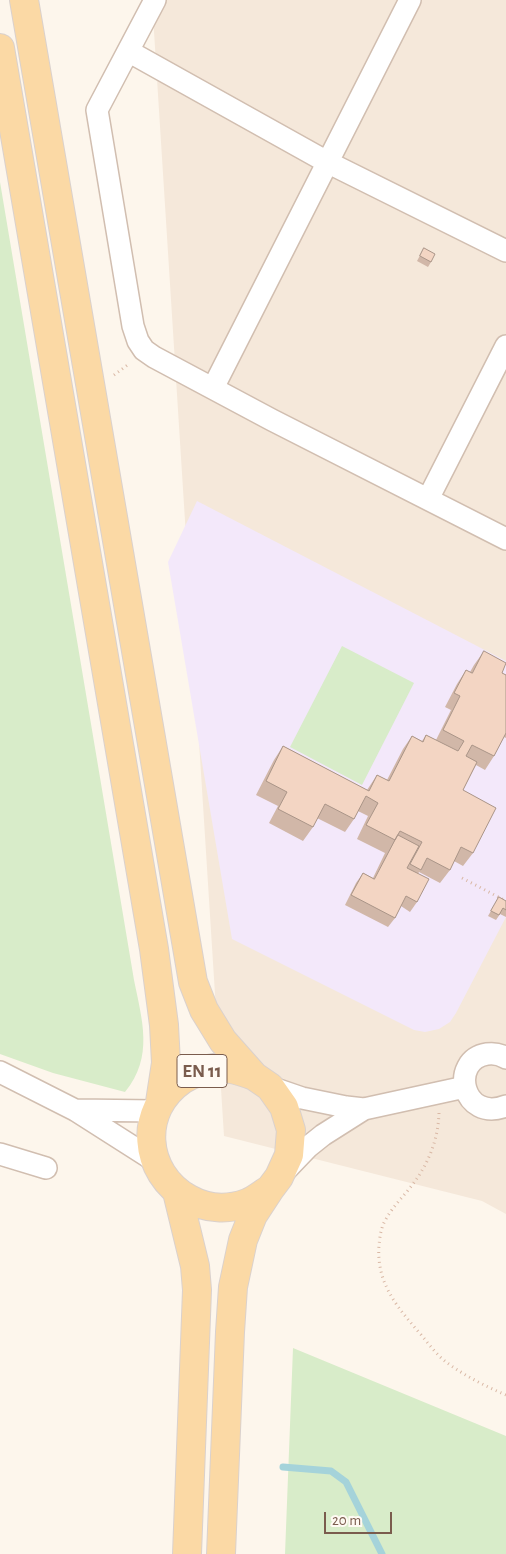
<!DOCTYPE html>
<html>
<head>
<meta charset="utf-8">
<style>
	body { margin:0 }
	#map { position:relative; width:506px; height:1554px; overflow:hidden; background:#fdf6ec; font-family:"Alegreya Sans",sans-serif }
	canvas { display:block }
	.scale { position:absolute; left:324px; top:1512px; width:68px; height:22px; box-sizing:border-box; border:2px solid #7a5c4d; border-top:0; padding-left:6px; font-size:15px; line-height:18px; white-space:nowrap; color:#7a5c4d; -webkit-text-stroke:4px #fffaf3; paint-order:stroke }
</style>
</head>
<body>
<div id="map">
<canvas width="506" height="1554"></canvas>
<div class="scale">20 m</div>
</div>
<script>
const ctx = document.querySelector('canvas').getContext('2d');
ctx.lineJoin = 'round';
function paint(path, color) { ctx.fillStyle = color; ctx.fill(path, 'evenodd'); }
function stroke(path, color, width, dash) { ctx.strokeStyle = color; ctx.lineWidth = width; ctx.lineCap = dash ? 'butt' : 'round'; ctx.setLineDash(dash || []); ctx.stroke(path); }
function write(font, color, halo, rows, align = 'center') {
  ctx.font = font + ' "Alegreya Sans",sans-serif'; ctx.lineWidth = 4.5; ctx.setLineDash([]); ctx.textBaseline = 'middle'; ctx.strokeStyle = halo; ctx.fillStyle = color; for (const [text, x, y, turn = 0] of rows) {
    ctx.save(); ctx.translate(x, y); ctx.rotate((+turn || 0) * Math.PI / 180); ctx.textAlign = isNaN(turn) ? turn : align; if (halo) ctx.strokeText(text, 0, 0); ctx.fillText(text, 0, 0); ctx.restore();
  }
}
paint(new Path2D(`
	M152 0H506V1214L482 1201 224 1136Z`), '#f5e8da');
paint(new Path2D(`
	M197 501 506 661V917L456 1013 450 1022 439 1029 425 1032 414 1030 232 939 168 562Z`), '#f3e8fa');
paint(new Path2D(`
	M0 182 134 980C142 1020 154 1057 125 1092L53 1073 0 1054Z
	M342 646 414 683 362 785 290 747Z
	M293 1348 506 1436V1554H285Z`), '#d8ecc9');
stroke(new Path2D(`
	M283 1467 331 1471 346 1482 382 1554`), '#a5d3da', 7);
const minor = new Path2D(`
	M155 0 97 110 133 326 138 341 144 350 154 357 272 420 506 539
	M128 51 327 162 506 251
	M213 388 410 0
	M428 499 506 346
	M506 1058C500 1054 494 1053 487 1054 449 1060 462 1123 506 1106
	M0 1072 75 1110 155 1161
	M270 1087 302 1098 346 1107 364 1109 465 1087
	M75 1110 156 1111
	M0 1154 46 1168
	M283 1173 308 1147 323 1135 364 1109`);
const major = new Path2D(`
	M24 0 193 982 204 1010 223 1041 254 1076 270 1087 284 1107 291 1130 289 1155 279 1177 270 1189 253 1215 243 1240 233 1287 230 1332 221 1554
	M0 48 154 949 164 1025 166 1063 160 1102
	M254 1076C241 1071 229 1067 214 1068 203 1069 192 1074 182 1080 138 1110 142 1173 189 1199 207 1209 228 1210 247 1203 255 1200 263 1193 270 1189
	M177 1192 195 1266 197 1290 187 1554`);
stroke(minor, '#d1beb0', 24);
stroke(major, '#dad1cd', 30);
stroke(new Path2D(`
	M114 375 129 364
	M462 878 506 901
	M439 1113C438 1142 427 1167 409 1189 401 1199 392 1208 386 1219 381 1227 380 1236 379 1245 376 1285 399 1309 423 1337 430 1346 438 1356 446 1362 465 1376 485 1386 506 1395`), '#d9b8a5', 3, [1, 4]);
stroke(minor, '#fff', 21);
stroke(major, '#fbd9a5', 28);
paint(new Path2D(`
	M424 248 431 262 428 267 417 261Z
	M484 651 502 673 506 675V738L504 737 494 756 485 770 476 765 463 790 473 853 463 866 454 861 450 870 440 883 419 872 418 874 417 902 410 912 401 906 395 918 388 927 345 905 356 883 363 873 373 878 385 853 357 839 368 816 358 811 354 819 345 832 317 818 313 827 303 841 269 823 278 806 256 795 274 760 283 746 367 790 377 775 387 780 403 749 412 736 422 741 426 735 436 740 451 710 445 707 457 684 466 670 470 672 474 665Z
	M499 897 506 901V917L500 914 496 920 488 916Z`), '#d1b7a8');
const building = new Path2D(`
	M424 248 435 254 431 262 420 256Z
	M484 651 506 663 502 673 506 675V733L494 756 472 745 466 756 477 762 463 790 496 808 473 853 461 847 450 870 427 858 421 870 410 864 422 842 400 831 395 840 366 825 378 803 366 796 354 819 325 804 313 827 278 809 287 792 266 781 283 746 369 791 377 775 389 781 412 736 423 742 426 735 458 751 464 741 443 730 460 696 454 693 466 670 472 673Z
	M398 835 419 846 407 868 429 879 417 902 406 896 395 918 351 895 363 873 374 879Z
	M499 897 506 901V910L503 908 499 915 491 911Z`);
paint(building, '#f3d5c3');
stroke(building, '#aa9588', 1);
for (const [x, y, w] of [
	[202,1071,50]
]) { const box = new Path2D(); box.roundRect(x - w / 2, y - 16.5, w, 33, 4); ctx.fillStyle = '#fffaf3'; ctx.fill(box); stroke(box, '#7a5c4d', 1); }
write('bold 19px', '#7a5c4d', null, [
	["EN 11",202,1071]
]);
</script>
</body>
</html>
